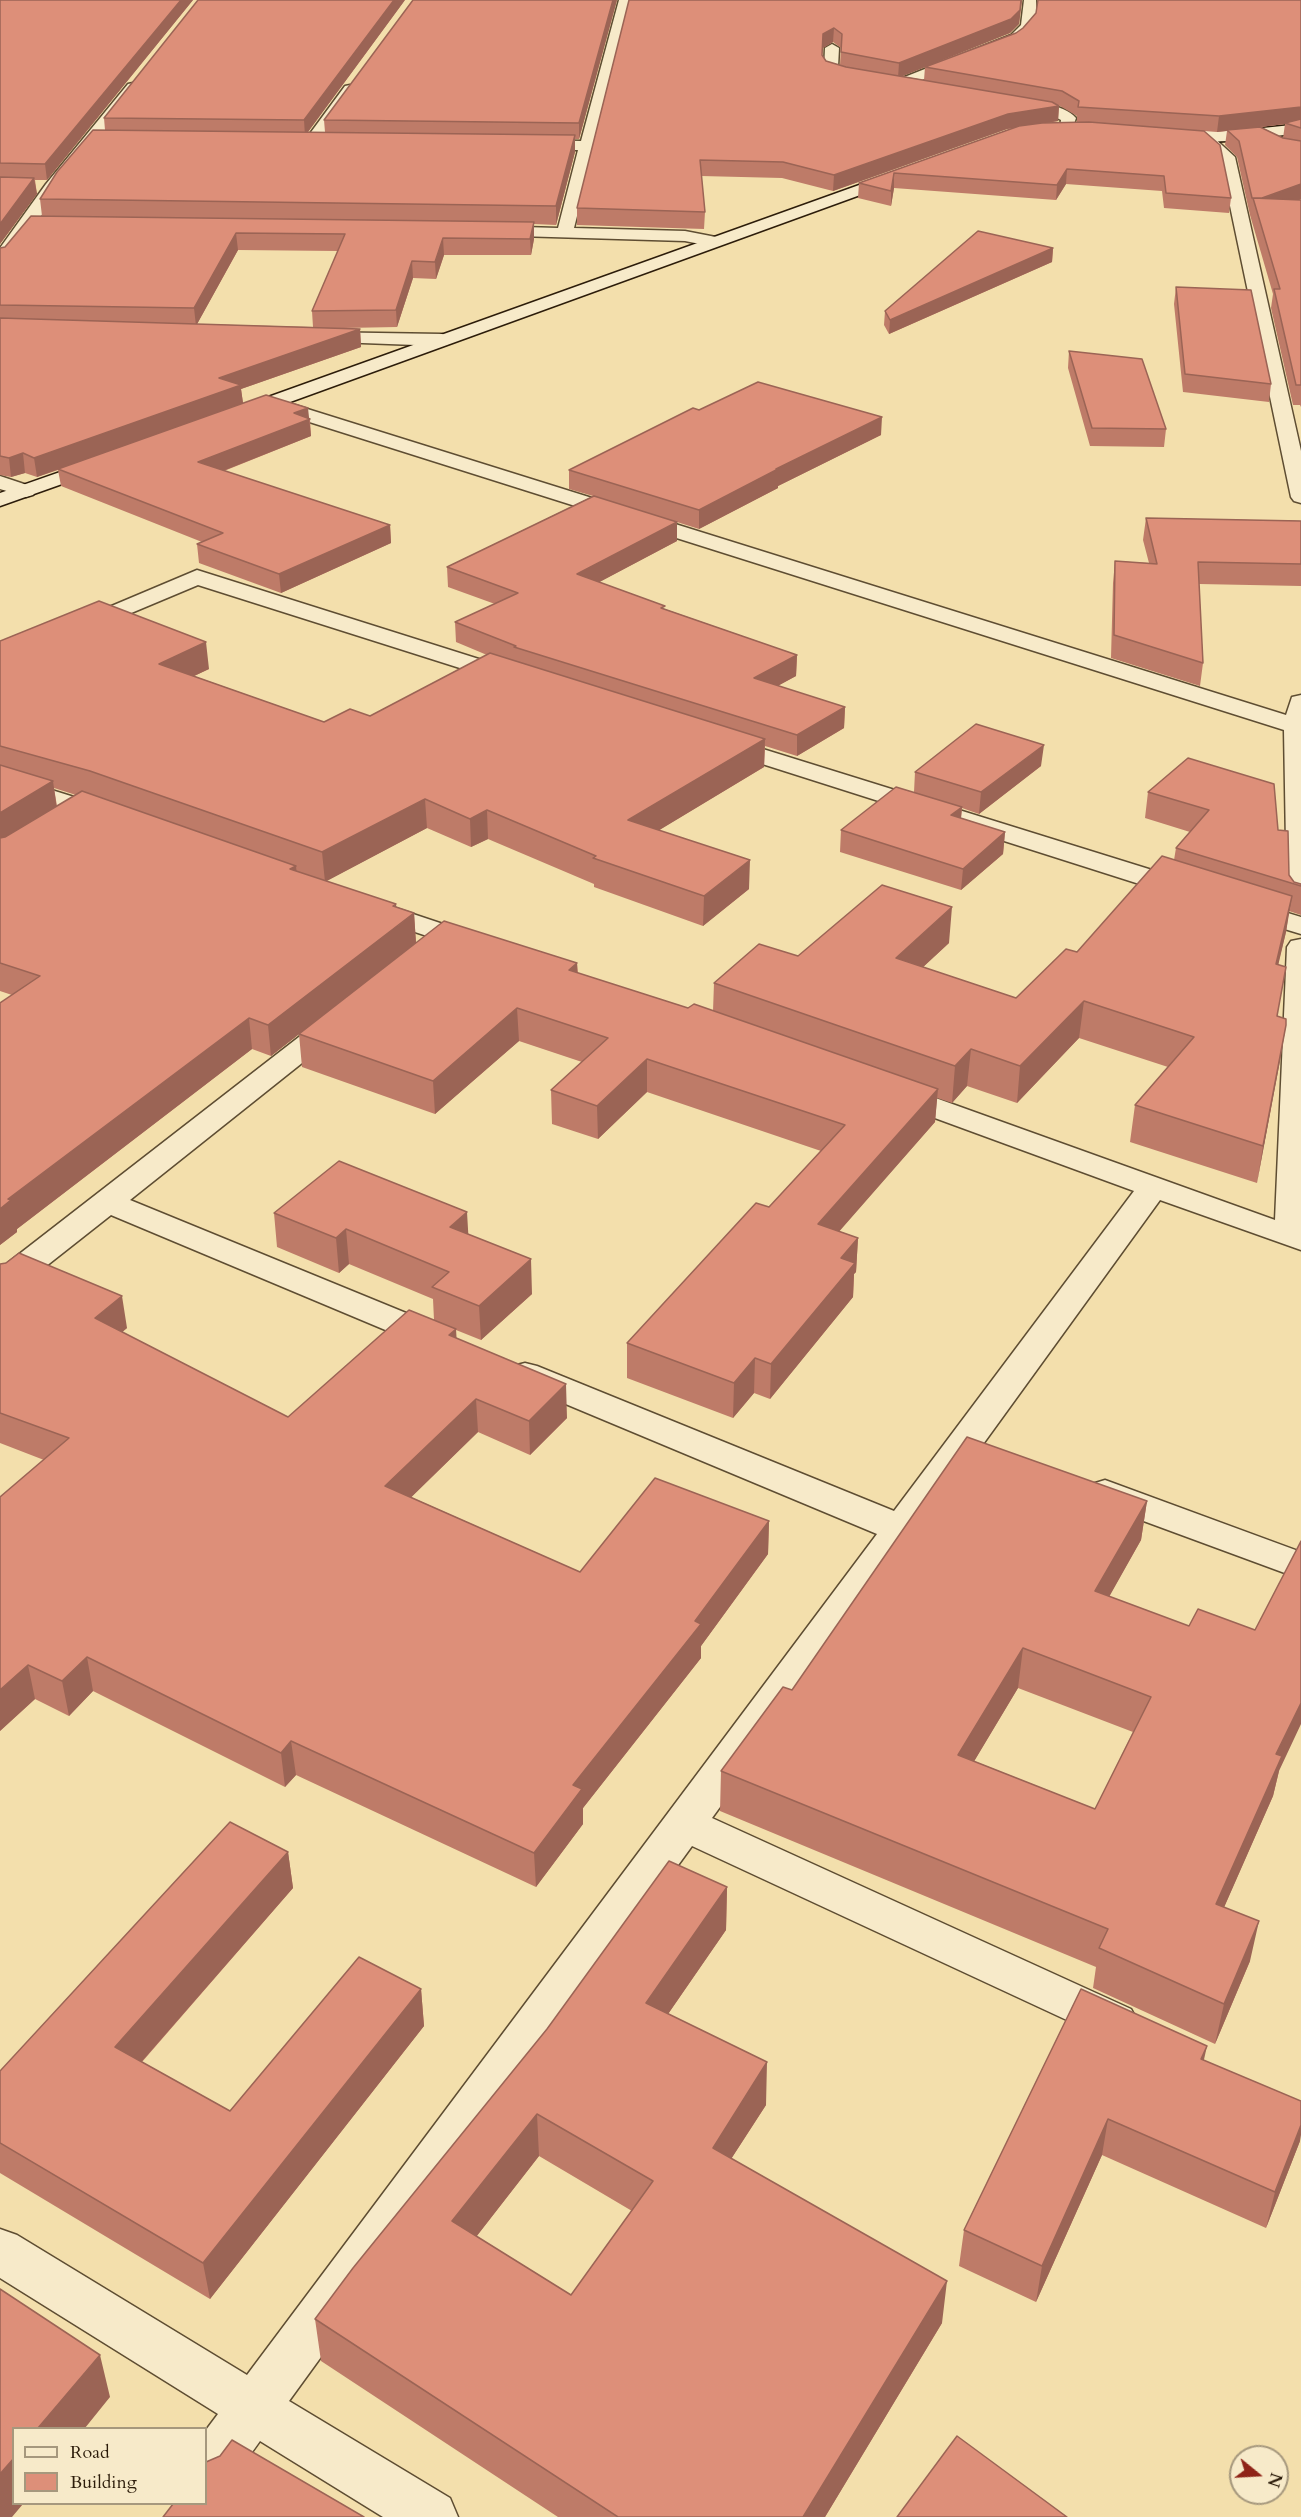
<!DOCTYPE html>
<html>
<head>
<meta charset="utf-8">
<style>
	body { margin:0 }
	#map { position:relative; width:1301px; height:2517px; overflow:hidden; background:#f3dfac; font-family:Cardo,serif }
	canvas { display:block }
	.legend { position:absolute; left:12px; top:2427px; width:195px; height:78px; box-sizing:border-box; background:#f7eac9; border:2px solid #a6987d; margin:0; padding:8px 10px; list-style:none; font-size:18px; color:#2c1c0a }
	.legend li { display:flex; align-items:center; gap:12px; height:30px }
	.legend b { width:30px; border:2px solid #a6987d }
	.north { position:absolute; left:1229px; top:2445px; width:60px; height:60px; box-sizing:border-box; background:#f7eac9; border:2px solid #a6987d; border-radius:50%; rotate:108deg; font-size:16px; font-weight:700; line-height:24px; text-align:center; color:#2c1c0a }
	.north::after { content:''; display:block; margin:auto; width:21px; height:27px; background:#8f2418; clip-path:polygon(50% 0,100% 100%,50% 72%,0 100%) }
</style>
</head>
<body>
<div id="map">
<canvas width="1301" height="2517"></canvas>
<ul class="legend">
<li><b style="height:8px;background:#f7eac9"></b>Road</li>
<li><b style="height:16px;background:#dd8f79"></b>Building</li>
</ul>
<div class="north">N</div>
</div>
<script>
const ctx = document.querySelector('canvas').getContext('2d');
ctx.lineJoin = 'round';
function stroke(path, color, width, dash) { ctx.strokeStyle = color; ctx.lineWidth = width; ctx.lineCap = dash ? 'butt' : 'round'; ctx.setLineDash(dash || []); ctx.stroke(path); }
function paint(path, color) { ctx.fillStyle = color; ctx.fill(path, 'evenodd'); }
const street = new Path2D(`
	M619 0H631L574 228 685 231 721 238 723 242 715 247 685 241 484 235 482 231 484 227 490 226 558 228 578 150H531L523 145 531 140 581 141Z
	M1024 0H1036C1037 18 1036 29 1021 40L907 86 902 87 895 83 897 80 1011 35 1021 25Z
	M832 44 839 48 838 67 871 75 873 78 871 81 866 82 826 73 824 70 825 48Z
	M133 83 140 87 138 90 58 189 33 229 6 263 0 264V248L46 184 128 84Z
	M350 85 357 89 316 145H306L303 142 306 139 345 86Z
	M1014 100C1033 103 1063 103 1076 118L1072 130H1062L1060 127 1061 120 1051 115 1009 107 1007 104 1009 101Z
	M1206 133 1211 135 1235 157 1301 451V503L1294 501 1291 497 1220 158 1198 138Z
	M315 332 442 334 448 336 451 340 448 344 442 346 309 341 306 337 309 333Z
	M269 397 1286 715 1292 697 1301 695V910L1291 908 1287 902 1284 730 262 407 259 403 262 399Z
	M0 476 33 487 36 491 33 495 26 497 0 489Z
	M197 570 520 672 524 677 520 682 512 684 504 682 198 585 0 668V653Z
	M721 736 1197 884 1201 890 1197 896 1187 898 1177 896 712 748 709 743 712 738Z
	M0 774 116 810 120 815 116 820 107 823 0 790Z
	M371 900 485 938 489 944 485 950 475 952 361 914 357 908 361 902Z
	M1245 900 1301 917V934L1235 914 1231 908 1235 902Z
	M1301 939V1250L1160 1200 712 1818 1131 2009 1138 2022 1131 2035 1115 2041 1099 2035 692 1846 289 2401 450 2498 458 2517H383L260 2441 225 2490 206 2497V2430L218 2414 0 2278V2229L17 2235 247 2375 877 1534 513 1382 508 1374 513 1366 525 1363 537 1366 894 1511 1134 1191 883 1099 879 1093 883 1087 894 1084 905 1087 1275 1220 1287 947 1291 941Z
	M336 1013 346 1016 351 1022 346 1028 130 1200 450 1331 455 1339 450 1347 438 1350 426 1347 111 1215 12 1293 0 1296V1269L326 1016Z
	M1105 1480 1301 1552V1579L1092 1502 1087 1493 1092 1484Z`);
const secondary = new Path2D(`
	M1301 124V132C1279 137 1173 150 1159 135L1167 130 1234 131Z
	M901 170 909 175 907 178 246 418H232L229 414 232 410Z
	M103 457 110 459 113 463 110 467 0 506V493Z`);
stroke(street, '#5e4d32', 3);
stroke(secondary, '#2c1c0a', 3);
paint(street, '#f7eac9');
paint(secondary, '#f7eac9');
paint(new Path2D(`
	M0 0H193L47 180H35L37 194 0 244Z
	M405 0 308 132H325L324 120 617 0 579 139H575V152L556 225 534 224V239L531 255H444L436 279 413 278 397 327 345 328 360 329 361 347 241 389 243 403 310 419 311 436 224 471 390 525 391 543 281 593 199 563 197 544 202 542 61 486 58 470 37 477 25 473 11 477 0 475V248L5 247 42 216 40 199 105 130 104 118ZM238 250 338 251 312 311 313 327 197 324Z
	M629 0H1022L1019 24 1010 33 902 76 924 80 925 67 1016 33 1023 28 1036 13 1038 0H1301V199L1299 200H1301V407L1300 405H1293L1271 308 1273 294 1250 215 1237 157 1225 145 1227 131 1217 132 1204 131 1231 198 1229 213 1164 208 1162 191 1066 184 1056 200 894 188 891 206 858 198 859 183 1013 128 1007 129 833 191 782 178 701 176 705 212 704 229 577 225V208ZM833 42 841 48 840 65 826 61 822 56 823 48ZM1059 105 1060 106 1077 116V122L1048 123 1058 121ZM1285 124 1283 138 1261 127Z
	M1053 248 1052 262 889 334 884 325 885 311Z
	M1176 287 1271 384 1269 402 1183 392 1174 304Z
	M1069 351 1166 429 1164 447 1090 446 1068 368Z
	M699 410 881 435 778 486V488L699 529 677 522V541L599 582 665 609 797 655 796 676 777 686 845 707 844 728 797 756 765 746 764 767 659 830 749 889 703 926 594 887V884L488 839 471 847 427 828 326 881 397 908 414 913 416 943 271 1056 252 1049 17 1229V1232L0 1245 12 995 0 991V641L209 669 194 676 324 722 370 716 487 655 456 642 455 622 495 604 448 587 447 567 593 496 569 489V470ZM54 788 76 795 57 806Z
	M1146 518 1301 521V586L1199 584 1203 663 1200 686 1111 658 1113 583 1115 561 1149 563 1143 540Z
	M1041 766 979 814 962 808 961 818 1005 832 1003 854 961 890 840 852 841 830 914 792 915 772Z
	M1148 792 1278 830 1289 875 1294 882 1301 884V915L1289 911 1286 932 1278 964 1277 1016 1286 1025 1257 1183 1130 1142 1135 1105 1168 1067 1079 1038 1017 1103 967 1086 952 1103 937 1098 935 1122 839 1231 858 1238 856 1272 854 1274 853 1297 770 1399 754 1393 733 1418 627 1378V1343L769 1207 821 1151 647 1092 598 1139 552 1124 551 1090 582 1062 519 1041 435 1114 302 1067 299 1034 577 963 578 973 688 1008 713 1011 714 983 798 956 949 943 923 967 1016 998 1077 952 1174 860 1176 848 1190 832 1145 818Z
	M274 1213 468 1234 532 1294 481 1340 456 1330V1338L567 1418 530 1455 478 1432 411 1497 580 1572 769 1521 768 1554 701 1646V1658L583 1808V1824L536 1887 296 1775 285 1787 93 1691 69 1716 35 1699 0 1731 44 1460 0 1443V1264L127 1328 122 1332 288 1417 434 1320 433 1299 349 1264 339 1273 277 1247Z
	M1147 1501 1141 1540 1109 1596 1279 1771 1273 1796 1224 1907 1250 1961 1215 2044 1093 1988 1096 1967 720 1811 721 1771 792 1690ZM1018 1688 1133 1732 1095 1809 974 1761Z
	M288 1852 293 1888 142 2062 230 2111 421 1989 424 2026 210 2299 0 2173V2071Z
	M727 1887 726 1930 668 2014 766 2105 731 2159 942 2323 825 2517H558L321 2361 315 2319ZM539 2156 632 2211 571 2295 476 2237Z
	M1081 1989 1204 2060 1300 2141 1266 2228 1102 2155 1036 2302 959 2266 964 2230Z`), '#be7b68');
paint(new Path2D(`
	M181 0H193L47 180 45 164Z
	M394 0H405L305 136 304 120Z
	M613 0H617L579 139V123Z
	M1022 0 1019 24 1010 33 898 78 899 63Z
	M834 28 833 42 823 48V34Z
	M1059 106 1058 121 1007 129 833 191 834 175 1008 114Z
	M1301 107V122L1285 123V124L1217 132 1219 116Z
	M575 135V152L556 225V206Z
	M1067 169 1066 184 1056 200 1057 185Z
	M894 173V188L891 206V191Z
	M34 178 37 194 0 244V224Z
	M1301 184V199L1259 215 1261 199Z
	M534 222V239L531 255 530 239Z
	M236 233 238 250 196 326 194 308Z
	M443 238 444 255 436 279 435 262Z
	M1053 248 1052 262 889 334 890 320Z
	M412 261 413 278 397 327 396 310Z
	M360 329 361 347 241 389 243 403 37 477 34 458 219 378Z
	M308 408 311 436 200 480 198 462 294 413Z
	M882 417 881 435 778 486V488L699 529V510L776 469Z
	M23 453 25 473 11 477 9 458Z
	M677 522V541L577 594V574Z
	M390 525 391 543 281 593 279 574Z
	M206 642 209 669 162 691 159 664Z
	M797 655 796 676 754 699V678Z
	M845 707 844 728 797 756V735Z
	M765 739 764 767 628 849V820Z
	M1044 745 1041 766 979 814 981 792Z
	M53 781 57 810 0 844V813Z
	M425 799 427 828 325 882 322 852Z
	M962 807 960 828 951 815Z
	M487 810 488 839 471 847 470 819Z
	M1005 832 1003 854 961 890 963 869Z
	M750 860 749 889 703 926 704 896Z
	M296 866 299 895 290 869Z
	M1292 896 1286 932 1270 1000 1276 964Z
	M396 904 398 926 414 913 416 943 271 1056 268 1025Z
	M952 907 949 943 894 994 896 958Z
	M577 963 578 995 569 970Z
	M1084 1001 1079 1038 1017 1103 1020 1066Z
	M517 1008 519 1041 435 1114 433 1081Z
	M249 1018 252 1049 17 1229V1232L0 1245V1209L8 1199Z
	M1286 1025 1280 1061 1257 1183 1263 1146Z
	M971 1049 967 1086 952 1103 955 1066Z
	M647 1059V1092L598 1139 597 1106Z
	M938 1089 935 1122 816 1258 818 1224Z
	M467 1212 469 1246 450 1227Z
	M346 1229 349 1264 339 1273 336 1238Z
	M858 1238 856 1272 854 1274 853 1297 770 1399 771 1364 841 1258Z
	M531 1259 532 1294 481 1340 479 1306Z
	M122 1296 127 1328 100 1351 95 1318Z
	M456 1329 458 1362 449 1335Z
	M755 1358 754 1393 733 1418 734 1383Z
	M566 1384 567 1418 530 1455 529 1421Z
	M476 1399 478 1432 388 1520 385 1486Z
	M1147 1501 1141 1540 1090 1631 1095 1591Z
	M769 1521 768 1554 701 1646V1658L583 1808V1824L536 1887 534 1853 573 1785Z
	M1023 1648 1018 1688 954 1795 958 1755Z
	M87 1657 93 1691 69 1716 62 1681Z
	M28 1665 35 1699 0 1731V1690Z
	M1301 1703V1724L1279 1771 1273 1796 1208 1944 1216 1904 1276 1754Z
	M291 1741 296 1775 285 1787 281 1753Z
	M288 1852 293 1888 123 2083 115 2047Z
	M727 1887 726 1930 646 2046V2003Z
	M1259 1921 1250 1961 1215 2044 1224 2004Z
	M421 1989 424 2026 210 2299 203 2263Z
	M1207 2046 1199 2082 1201 2059Z
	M767 2062 766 2105 711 2190 713 2148Z
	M537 2114 539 2156 455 2264 452 2221Z
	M1108 2119 1102 2155 1036 2302 1042 2266Z
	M1301 2125V2135L1300 2141 1266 2228 1275 2192Z
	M947 2281 942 2323 825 2517H803Z
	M100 2355 110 2397 85 2428H38Z
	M14 2458V2504H23L12 2517H0V2474Z`), '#9b6455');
const building = new Path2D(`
	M0 0H181L45 164 0 163Z
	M198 0H394L304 120 104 118Z
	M413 0H613L579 123 324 120Z
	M629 0H1021L1020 10 1011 19 899 63 841 52 842 34 834 28 823 34 822 55 826 61 846 67 1052 102 1059 106 1008 114 834 175 783 162 700 160 705 212 577 208Z
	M1038 0H1301V107L1219 116 1078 107 1079 101 1062 91 925 67 1016 33 1023 28 1036 13Z
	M1301 119V128L1285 123Z
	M1089 122 1204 131 1220 145 1231 198 1166 193 1164 176 1067 169 1057 185 894 173 891 191 859 183 1019 126 1042 123Z
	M1260 127 1283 138 1301 141V184L1262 198H1252L1239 141 1227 130Z
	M93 130 575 135 556 206 40 199 57 172Z
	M0 177 34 178 0 224Z
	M1253 198 1301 200V385H1296L1274 289H1280Z
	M31 216 534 222 530 239 443 238 435 262 412 261 396 310 312 311 345 234 236 233 194 308 0 305V248L5 247Z
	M978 231 1053 248 890 320 885 311Z
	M1176 287 1251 290 1271 384 1185 374Z
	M0 318 360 329 219 378 241 385 34 458 23 453 9 458 0 456Z
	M1069 351 1142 359 1166 429 1092 428Z
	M758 382 882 417 776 469H778L699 510 569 470 693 408 699 410Z
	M266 395 308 408 294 413 310 419 198 462 390 525 279 574 197 544 223 533 58 469Z
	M594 496 677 522 577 574 665 606 661 608 797 655 754 678 845 707 797 735 514 647 516 646 455 622 518 593 447 567Z
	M1146 518 1301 521V564L1198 562 1203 663 1114 635 1115 561 1157 564Z
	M99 601 206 642 159 664 324 722 350 709 370 716 490 653 765 739 628 820 750 860 704 896 593 858 596 856 487 810 470 819 425 799 322 852 90 771 0 746V641Z
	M976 724 1044 745 981 792 915 772Z
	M1188 758 1274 784 1278 830 1288 831 1289 875 1294 882 1301 884V886L1176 848 1209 810 1148 792Z
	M0 765 53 781 0 813Z
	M896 787 962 807 951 815 1005 832 963 869 841 830Z
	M82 791 296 866 290 869 396 904 393 906 414 913 268 1025 249 1018 8 1199 11 1200 0 1209V1003L40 976 0 963V838L5 837Z
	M1162 856 1292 896 1276 964 1286 967 1277 1016 1286 1019V1025L1263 1146 1135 1105 1194 1037 1084 1001 1020 1066 971 1049 955 1066 714 983 759 944 798 956 882 885 952 907 896 958 1016 998 1066 949 1077 952Z
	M444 921 577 963 569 970 688 1008 694 1004 938 1089 818 1224 858 1238 841 1258 855 1263 771 1364 755 1358 734 1383 627 1343 756 1203 769 1207 845 1125 647 1059 597 1106 551 1090 608 1038 517 1008 433 1081 299 1034Z
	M339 1161 467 1212 450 1227 531 1259 479 1306 432 1287 449 1272 346 1229 336 1238 274 1213Z
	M19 1253 122 1296 95 1318 288 1417 409 1310 456 1329 449 1335 566 1384 529 1421 476 1399 385 1486 580 1572 655 1478 769 1521 695 1621 701 1624 573 1785 582 1789 534 1853 291 1741 281 1753 87 1657 62 1681 28 1665 0 1690V1497L69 1438 0 1413V1264L6 1263Z
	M967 1437 1147 1501 1095 1591 1189 1626 1198 1609 1255 1630 1301 1541V1703L1276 1754 1282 1756 1216 1904 1259 1921 1224 2004 1099 1948 1108 1929 721 1771 783 1687 792 1690ZM1023 1648 1151 1697 1095 1809 958 1755Z
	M230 1822 288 1852 115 2047 230 2111 359 1957 421 1989 203 2263 0 2143V2071Z
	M669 1861 727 1887 646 2003 767 2062 713 2148 947 2281 803 2517H618L315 2319 353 2268 547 2029ZM537 2114 653 2181 571 2295 452 2221Z
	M1081 1989 1207 2046 1201 2059 1301 2101V2125L1275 2192 1108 2119 1042 2266 964 2230Z
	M0 2289 100 2355 38 2428H14V2458L0 2474Z
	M957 2436 1067 2517H897Z
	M232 2440 364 2517H163L173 2504H206V2462L220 2456Z`);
paint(building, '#dd8f79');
stroke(building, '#9b6455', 1.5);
</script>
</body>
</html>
